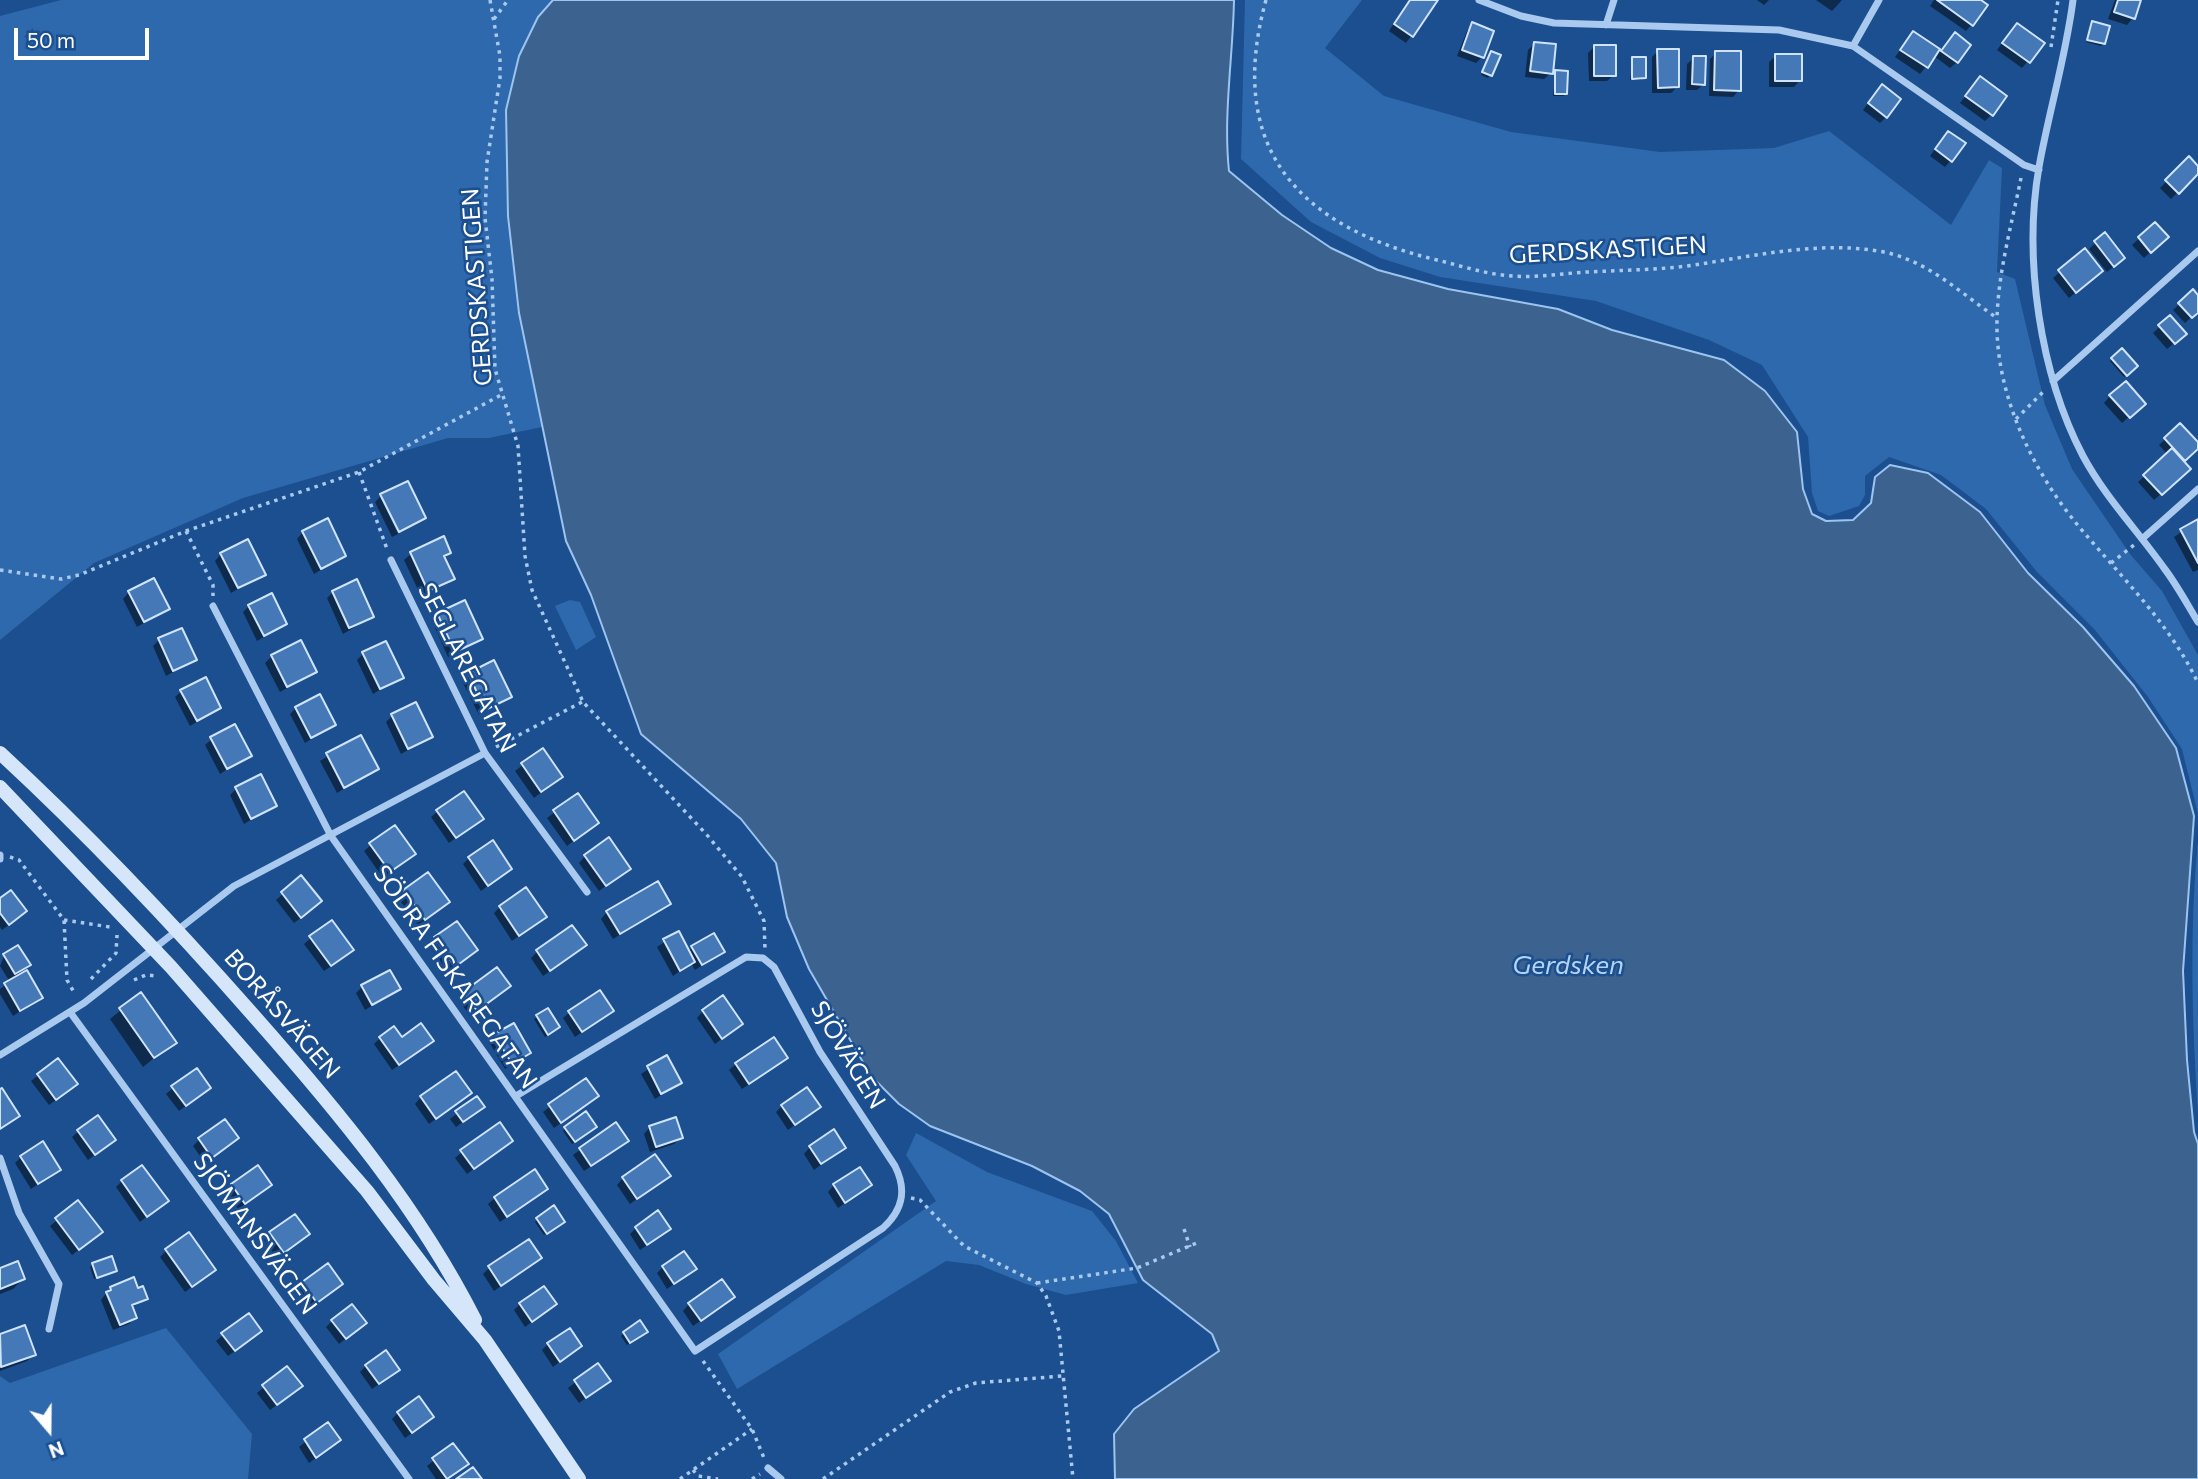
<!DOCTYPE html>
<html>
<head>
<meta charset="utf-8">
<style>
	body { margin:0 }
	#map { position:relative; width:2198px; height:1479px; overflow:hidden; background:#1b4f8f; font-family:Commissioner,sans-serif }
	canvas { display:block }
	.north { position:absolute; left:14px; top:1395px; width:70px; height:70px; -webkit-text-stroke:5px #1b4f8f; paint-order:stroke; rotate:160deg; font-size:19px; font-weight:700; line-height:28px; text-align:center; color:#fff }
	.north::after { content:''; display:block; margin:auto; width:24px; height:32px; background:#fff; clip-path:polygon(50% 0,100% 100%,50% 72%,0 100%) }
	.scale { position:absolute; left:14px; top:28px; width:135px; height:32px; box-sizing:border-box; border:4px solid #fff; border-top:0; padding-left:9px; font-size:21px; line-height:24px; white-space:nowrap; color:#fff; -webkit-text-stroke:5px #1b4f8f; paint-order:stroke }
</style>
</head>
<body>
<div id="map">
<canvas width="2198" height="1479"></canvas>
<div class="north">N</div>
<div class="scale">50 m</div>
</div>
<script>
const ctx = document.querySelector('canvas').getContext('2d');
ctx.lineJoin = 'round';
function paint(path, color) { ctx.fillStyle = color; ctx.fill(path, 'evenodd'); }
function stroke(path, color, width, dash) { ctx.strokeStyle = color; ctx.lineWidth = width; ctx.lineCap = dash ? 'butt' : 'round'; ctx.setLineDash(dash || []); ctx.stroke(path); }
function write(font, color, halo, rows, align = 'center') {
  ctx.font = font + ' Commissioner,sans-serif'; ctx.lineWidth = 5; ctx.setLineDash([]); ctx.textBaseline = 'middle'; ctx.strokeStyle = halo; ctx.fillStyle = color; for (const [text, x, y, turn = 0] of rows) {
    ctx.save(); ctx.translate(x, y); ctx.rotate((+turn || 0) * Math.PI / 180); ctx.textAlign = isNaN(turn) ? turn : align; if (halo) ctx.strokeText(text, 0, 0); ctx.fillText(text, 0, 0); ctx.restore();
  }
}
paint(new Path2D(`
	M61 0H553L538 17 506 110 508 216 513 265 519 313 542 427 489 438H448L243 498 94 563 0 640V16Z
	M1245 0H1362L1325 48 1384 96 1511 132 1660 152 1774 148 1829 131 1951 225 1989 160 2002 168 1997 272 2015 279 2045 405 2072 469 2130 554 2162 591 2198 655V814L2182 749 2148 697 2095 630 2037 572 1986 509 1941 475 1889 457 1865 476V495L1859 506 1829 516 1818 511 1812 493 1808 437 1762 365 1709 340 1596 301 1440 277 1380 258 1311 222 1241 159Z
	M570 600 580 602 596 637 576 650 555 606Z
	M2198 840V1115C2192 1023 2189 932 2198 840Z
	M916 1133 987 1172 1092 1211 1116 1241 1138 1283 1066 1295 1026 1284 979 1265 946 1261 737 1389 718 1354 936 1201 906 1155Z
	M166 1328 252 1434 248 1479H0V1376L10 1383Z`), '#2e69ad');
const water = new Path2D(`
	M553 0H1234C1233 57 1223 115 1229 171L1282 215 1331 248 1378 270 1448 289 1558 309 1612 330 1724 360 1765 391 1797 432 1803 489 1812 514 1826 521 1853 520 1871 503 1875 477 1890 465 1928 473 1980 512 2028 573 2083 627 2134 686 2176 748 2194 816 2183 971 2187 1060 2194 1132 2198 1144V1479H1115L1114 1434 1134 1409 1219 1351 1212 1334 1143 1280 1109 1214 1080 1191 1032 1166 930 1126 899 1104 871 1076 809 969 787 917 776 863 741 819 641 734 591 595 566 541 519 313 508 216 506 110 519 56 538 17Z`);
paint(water, '#3c6290');
stroke(water, '#9cc4f0', 2);
paint(new Path2D(`
	M1409 0H1436L1406 43 1389 31Z
	M1757 0H1769L1764 5Z
	M1816 0H1842L1832 11Z
	M1934 0H1978L1972 24 1966 31 1930 6Z
	M2115 0H2139L2133 18 2127 25 2108 19Z
	M2093 23 2104 43 2101 46 2086 42Z
	M1473 24 1482 57 1476 63 1457 56 1467 31Z
	M2011 31 2043 43 2022 68 1997 50Z
	M1913 33 1941 52 1948 41 1957 62 1950 68 1934 56 1920 74 1895 57Z
	M1535 43 1551 73 1544 79 1525 77 1528 50Z
	M1595 46 1614 75 1607 81H1589L1588 53Z
	M1658 51 1677 87 1671 93H1652V57Z
	M1491 53 1490 75 1488 78 1481 75Z
	M1716 53 1739 90 1733 97 1709 96 1710 59Z
	M1776 56 1800 80 1794 87H1769V62Z
	M1694 58 1704 84 1697 90H1686L1687 64Z
	M1633 59 1644 77 1641 80H1630Z
	M1556 72 1566 94 1563 96H1553Z
	M1980 78 1991 115 1985 121 1960 103Z
	M1876 93 1886 117 1880 123 1863 110Z
	M1942 139 1951 160 1945 167 1930 156Z
	M2189 159 2198 172 2171 199 2160 188Z
	M2155 224 2166 237 2144 258 2132 245Z
	M2105 234 2117 264 2107 272 2089 249Z
	M2084 251 2094 277 2069 298 2053 278Z
	M2193 292 2198 297V311L2185 323 2173 310Z
	M2170 317 2178 340 2167 349 2153 333Z
	M2122 351 2136 366 2124 377 2110 361Z
	M2110 396 2137 410 2122 423 2104 403Z
	M2180 425 2198 446 2182 462V475L2154 500 2138 482 2168 455 2159 445Z
	M383 495 424 518 401 532Z
	M380 497 398 534 392 537 375 502Z
	M2198 521V570L2193 572 2174 537Z
	M303 532 344 556 314 574 297 539Z
	M449 552 444 558 453 578 421 596 404 560 411 554Z
	M221 554 263 574 231 593 215 561Z
	M129 592 168 609 137 627 123 599Z
	M333 592 372 617 343 634 327 598Z
	M249 606 285 624 257 641 243 612Z
	M438 614 481 639 448 657 432 621Z
	M159 640 195 660 166 676 153 646Z
	M363 654 401 677 373 694 357 660Z
	M272 656 315 672 280 692 265 663Z
	M493 663 509 697 479 715 462 681Z
	M182 691 219 708 190 726 175 697Z
	M296 708 333 725 305 743 290 714Z
	M392 716 431 737 401 754 386 722Z
	M360 737 377 768 337 793 320 761Z
	M212 739 249 755 220 774 205 745Z
	M543 750 561 777 534 798 515 771Z
	M236 789 274 806 244 824 230 795Z
	M578 795 597 823 567 846 547 818Z
	M438 811 481 819 449 843 431 817Z
	M371 845 414 854 383 878 364 851Z
	M585 856 629 868 599 891 579 863Z
	M469 858 510 869 481 891 463 864Z
	M427 875 441 908 418 925 398 898Z
	M301 878 314 908 294 923 276 900Z
	M0 900 19 917 2 930 0 927Z
	M669 904 613 939 601 919 607 912Z
	M500 907 544 917 512 941 494 913Z
	M678 933 688 952 692 947 722 952 695 970 691 963 673 976 657 947Z
	M311 938 346 956 324 971 304 944Z
	M435 939 476 950 448 972 429 945Z
	M578 951 543 976 531 958 537 952Z
	M4 956 28 965 17 976 41 997 13 1016 0 994V989L10 982 0 966Z
	M362 987 399 989 365 1010 356 993Z
	M502 992 470 1016 458 999 464 993Z
	M141 994 174 1042 143 1067 110 1019Z
	M548 1010 556 1030 545 1037 534 1019Z
	M612 1011 575 1037 563 1018 570 1012Z
	M703 1011 741 1024 715 1044 697 1018Z
	M495 1036 529 1053 505 1069 489 1042Z
	M380 1038 402 1039 425 1047 392 1070 374 1044Z
	M666 1058 679 1083 655 1099 641 1074Z
	M786 1058 742 1089 729 1070 736 1064Z
	M58 1060 69 1090 49 1105 31 1081Z
	M585 1080 590 1102 554 1128 543 1112Z
	M173 1088H209L179 1111 166 1094Z
	M470 1093 429 1124 415 1104 421 1097Z
	M477 1098 483 1107 456 1127 450 1119Z
	M782 1106 818 1107 788 1130 776 1112Z
	M615 1124 620 1147 584 1171 573 1155Z
	M650 1127 681 1137 674 1144 650 1152 644 1134Z
	M565 1128 592 1130 572 1144 563 1131Z
	M79 1131 114 1140 88 1160 72 1137Z
	M237 1138 205 1163 193 1146 199 1140Z
	M511 1141 467 1174 455 1158 462 1152Z
	M810 1147H844L814 1170 804 1154Z
	M21 1157 59 1169 31 1189 15 1163Z
	M668 1176 630 1204 617 1185 623 1178Z
	M122 1181 166 1201 140 1222 116 1187Z
	M232 1185 263 1191 238 1209 226 1191Z
	M834 1185H870L838 1208 828 1192Z
	M546 1189 500 1222 488 1204 495 1198Z
	M78 1203 94 1238 72 1255 50 1226Z
	M537 1219 560 1224 544 1235 535 1222Z
	M636 1228 662 1235 640 1250 630 1234Z
	M270 1234H307L277 1258 264 1240Z
	M166 1251 214 1270 185 1292 160 1257Z
	M540 1258 494 1291 483 1274 489 1268Z
	M93 1264 115 1271 94 1279 90 1267Z
	M327 1266 341 1284 310 1308 297 1290Z
	M663 1267 694 1269 667 1289 657 1273Z
	M0 1270 23 1279 13 1289 0 1294Z
	M110 1288 137 1290 146 1299 131 1308 135 1317 129 1324 113 1330 101 1300Z
	M726 1303 693 1326 683 1311 689 1304Z
	M520 1304H555L525 1327 514 1310Z
	M332 1321 358 1329 339 1344 326 1327Z
	M24 1327 34 1354 27 1361 0 1371V1336Z
	M624 1333 643 1334 627 1345 621 1336Z
	M223 1335 254 1337 228 1356 216 1341Z
	M548 1344 580 1346 553 1367 542 1350Z
	M598 1365 609 1381 579 1403 568 1388Z
	M366 1366 398 1370 372 1389 360 1372Z
	M287 1368 294 1392 270 1410 257 1393Z
	M398 1413 426 1423 405 1438 392 1419Z
	M328 1424 333 1446 309 1463 299 1447Z
	M453 1445 466 1464 448 1479H436L427 1466Z`), '#0007');
const building = new Path2D(`
	M1410 0H1438L1413 37 1394 24Z
	M1937 0H1981L1988 5 1973 26Z
	M2118 0H2141L2135 19 2114 12Z
	M2092 21 2110 26 2105 44 2087 40Z
	M1472 22 1494 31 1484 58 1462 50Z
	M2017 23 2045 43 2030 63 2002 43Z
	M1913 31 1940 49 1928 68 1900 50Z
	M1955 32 1971 45 1958 63 1941 51Z
	M1534 42 1556 44 1553 74 1530 71Z
	M1594 45H1616V76H1594Z
	M1657 49H1679V87L1658 88Z
	M1491 51 1501 55 1492 76 1482 72Z
	M1715 51H1741V91L1714 90Z
	M1775 54H1802V81H1775Z
	M1693 56H1706L1705 85 1692 84Z
	M1632 57H1646V78L1632 79Z
	M1555 70 1568 71 1567 94H1555Z
	M1980 76 2007 96 1993 116 1965 96Z
	M1882 84 1901 99 1887 118 1868 103Z
	M1948 131 1966 143 1952 162 1935 149Z
	M2189 156 2198 166V174L2179 194 2165 180Z
	M2155 222 2169 237 2151 253 2138 237Z
	M2105 232 2125 258 2114 267 2094 241Z
	M2085 248 2103 271 2076 293 2058 270Z
	M2193 289 2198 295V313L2192 318 2178 303Z
	M2170 315 2187 334 2175 344 2158 325Z
	M2122 348 2138 366 2127 376 2111 358Z
	M2126 381 2146 404 2130 418 2109 395Z
	M2180 423 2198 442V449L2185 461 2164 438Z
	M2172 448 2191 469 2162 495 2143 475Z
	M408 481 426 518 399 532 380 494Z
	M328 518 346 556 321 569 302 531Z
	M2198 519V563L2180 529Z
	M444 536 451 553 444 556 455 579 428 591 410 552Z
	M248 539 266 575 238 588 220 553Z
	M154 578 170 609 144 622 128 591Z
	M357 579 374 617 349 628 332 591Z
	M272 593 287 624 264 636 248 605Z
	M465 600 483 639 455 652 437 613Z
	M182 628 197 660 173 671 158 638Z
	M301 640 317 672 287 687 271 655Z
	M386 641 404 678 380 689 362 652Z
	M494 660 512 697 485 710 468 673Z
	M206 677 221 708 197 721 180 690Z
	M320 694 336 725 311 738 295 707Z
	M416 702 433 737 408 749 391 714Z
	M235 724 252 756 227 769 210 737Z
	M361 735 379 769 344 788 326 753Z
	M543 748 563 777 541 792 521 763Z
	M261 774 277 806 251 819 235 787Z
	M464 791 484 819 456 838 436 810Z
	M578 793 599 823 574 841 553 810Z
	M395 825 416 854 390 872 369 843Z
	M609 837 631 869 606 886 584 855Z
	M493 840 512 869 488 886 468 857Z
	M428 872 450 902 425 920 403 890Z
	M301 875 322 901 301 918 281 892Z
	M658 881 671 904 620 934 606 911Z
	M526 887 547 917 519 936 499 906Z
	M11 890 27 911 9 925 0 913V898Z
	M332 920 354 950 331 966 309 936Z
	M457 921 478 950 455 967 434 937Z
	M572 925 587 945 550 971 536 950Z
	M679 931 695 962 680 971 663 939Z
	M714 933 725 952 702 965 691 946Z
	M18 945 31 965 15 974 3 954Z
	M497 967 511 986 477 1011 463 992Z
	M27 970 43 998 20 1011 4 983Z
	M390 970 401 989 372 1005 361 985Z
	M600 990 614 1011 582 1032 568 1011Z
	M141 992 177 1043 154 1058 119 1008Z
	M723 995 743 1024 722 1039 702 1010Z
	M548 1008 560 1027 548 1035 536 1015Z
	M421 1023 434 1041 399 1065 379 1037 394 1026 402 1037Z
	M514 1023 531 1053 512 1064 494 1034Z
	M774 1037 788 1058 749 1084 735 1063Z
	M667 1055 682 1083 661 1094 647 1066Z
	M58 1058 78 1084 56 1100 37 1074Z
	M197 1068 211 1088 186 1106 171 1086Z
	M456 1071 472 1093 436 1119 420 1096Z
	M586 1078 599 1096 561 1123 548 1104Z
	M807 1087 821 1107 795 1125 781 1105Z
	M2 1088 20 1116 0 1129V1089Z
	M477 1096 485 1107 463 1122 455 1111Z
	M586 1111 597 1127 575 1142 564 1127Z
	M98 1115 116 1140 95 1155 77 1130Z
	M676 1117 683 1138 656 1147 649 1126Z
	M225 1119 239 1138 212 1158 198 1138Z
	M500 1122 513 1141 474 1169 460 1150Z
	M616 1122 629 1141 591 1166 579 1148Z
	M834 1129 846 1148 821 1164 809 1146Z
	M43 1141 61 1170 38 1184 20 1156Z
	M655 1154 671 1176 637 1199 622 1177Z
	M142 1165 169 1201 147 1217 121 1180Z
	M258 1165 272 1185 245 1204 231 1184Z
	M860 1167 872 1185 845 1203 833 1184Z
	M535 1169 548 1189 507 1217 494 1197Z
	M78 1200 103 1232 79 1250 55 1218Z
	M554 1205 565 1222 547 1234 536 1218Z
	M658 1210 671 1229 647 1245 635 1227Z
	M295 1214 310 1234 284 1253 269 1232Z
	M189 1232 216 1270 192 1287 165 1249Z
	M529 1239 542 1258 501 1286 488 1266Z
	M684 1251 697 1269 674 1284 662 1266Z
	M112 1256 117 1271 97 1278 92 1263Z
	M18 1261 25 1279 0 1289V1268Z
	M328 1263 343 1284 317 1303 302 1282Z
	M134 1277 138 1288 143 1286 148 1299 132 1305 137 1318 120 1325 106 1292 111 1290 110 1287Z
	M722 1279 735 1297 701 1321 688 1303Z
	M544 1286 557 1304 532 1322 519 1303Z
	M352 1304 367 1323 346 1339 331 1320Z
	M249 1313 262 1331 235 1351 221 1333Z
	M640 1320 648 1332 630 1343 623 1332Z
	M25 1325 36 1355 1 1367 0 1334Z
	M570 1328 582 1346 560 1362 547 1343Z
	M386 1350 400 1370 379 1384 365 1365Z
	M598 1363 611 1381 586 1398 574 1380Z
	M287 1366 303 1386 277 1405 262 1385Z
	M419 1396 434 1417 412 1433 397 1412Z
	M328 1422 341 1440 316 1458 304 1439Z
	M453 1443 469 1464 447 1479 432 1458Z
	M473 1467 482 1479H456Z`);
paint(building, '#4478b7');
stroke(building, '#cfe3fa', 2);
stroke(new Path2D(`
	M490 0 500 56V78L487 162 485 218 492 279 495 369 518 446 525 556 532 590 583 702 707 835 742 877 764 921 765 949
	M1266 0C1225 147 1298 227 1437 260 1462 266 1488 275 1514 276 1538 278 1564 273 1588 272 1624 270 1659 270 1694 265 1754 256 1818 241 1878 251 1925 258 1959 292 1997 318
	M494 19 508 0
	M2051 47 2058 0
	M2021 178C2012 223 1998 273 1997 319 1995 392 2031 468 2076 523 2119 575 2169 622 2198 683
	M2016 419 2044 391
	M359 472 387 549
	M186 531 213 585V596
	M2111 563 2134 545
	M0 570 61 579 79 575 186 531 359 472 501 395
	M496 747 582 702
	M10 857 19 860 64 920 67 980 75 994
	M64 920 110 927
	M91 979 116 953 117 935
	M134 980 146 975 157 976
	M911 1198 920 1200 964 1246 1037 1283 1046 1296 1059 1331 1073 1479
	M1184 1229 1190 1247
	M1037 1283 1137 1268 1199 1242
	M703 1361 752 1429 764 1458
	M693 1470 698 1476 718 1479
	M680 1479 752 1429
	M752 1479 760 1474
	M823 1479 950 1392 976 1383 1062 1376`), '#a9c9ee', 3.5, [3.5, 5]);
stroke(new Path2D(`
	M1479 0 1521 16 1554 23 1779 30 1853 46 2024 165 2039 170
	M2073 0C2066 56 2049 111 2039 167 2023 259 2040 374 2083 456 2105 497 2137 530 2164 568 2177 585 2187 604 2198 622
	M1606 25 1614 0
	M1853 46 1879 0
	M2053 381 2198 251
	M2142 539 2198 489
	M391 560 485 753 587 892
	M213 606 331 836 695 1351 883 1228C903 1210 907 1190 895 1166L820 1052 774 967 763 958 746 957 516 1096
	M0 855V859
	M70 1012 409 1479
	M0 1055 84 1003 234 886 485 753
	M0 1158 19 1213 59 1284 49 1329
	M768 1468 781 1479`), '#a9c9ee', 7);
stroke(new Path2D(`
	M0 753C90 836 173 924 254 1016 337 1110 418 1207 475 1320
	M0 787 171 967 367 1191 434 1280 485 1340 579 1479`), '#d6e6fa', 14);
write('24px', '#fff', '#1b4f8f', [
	["GERDSKASTIGEN",1608,250,-3],
	["GERDSKASTIGEN",477,287,-94],
	["SEGLAREGATAN",467,668,63],
	["SÖDRA FISKAREGATAN",455,977,55],
	["BORÅSVÄGEN",282,1014,49],
	["SJÖVÄGEN",848,1055,59],
	["SJÖMANSVÄGEN",255,1234,54]
]);
write('italic 26px', '#b5d3f5', '#1b4f8f', [
	["Gerdsken",1568,965]
]);
</script>
</body>
</html>
